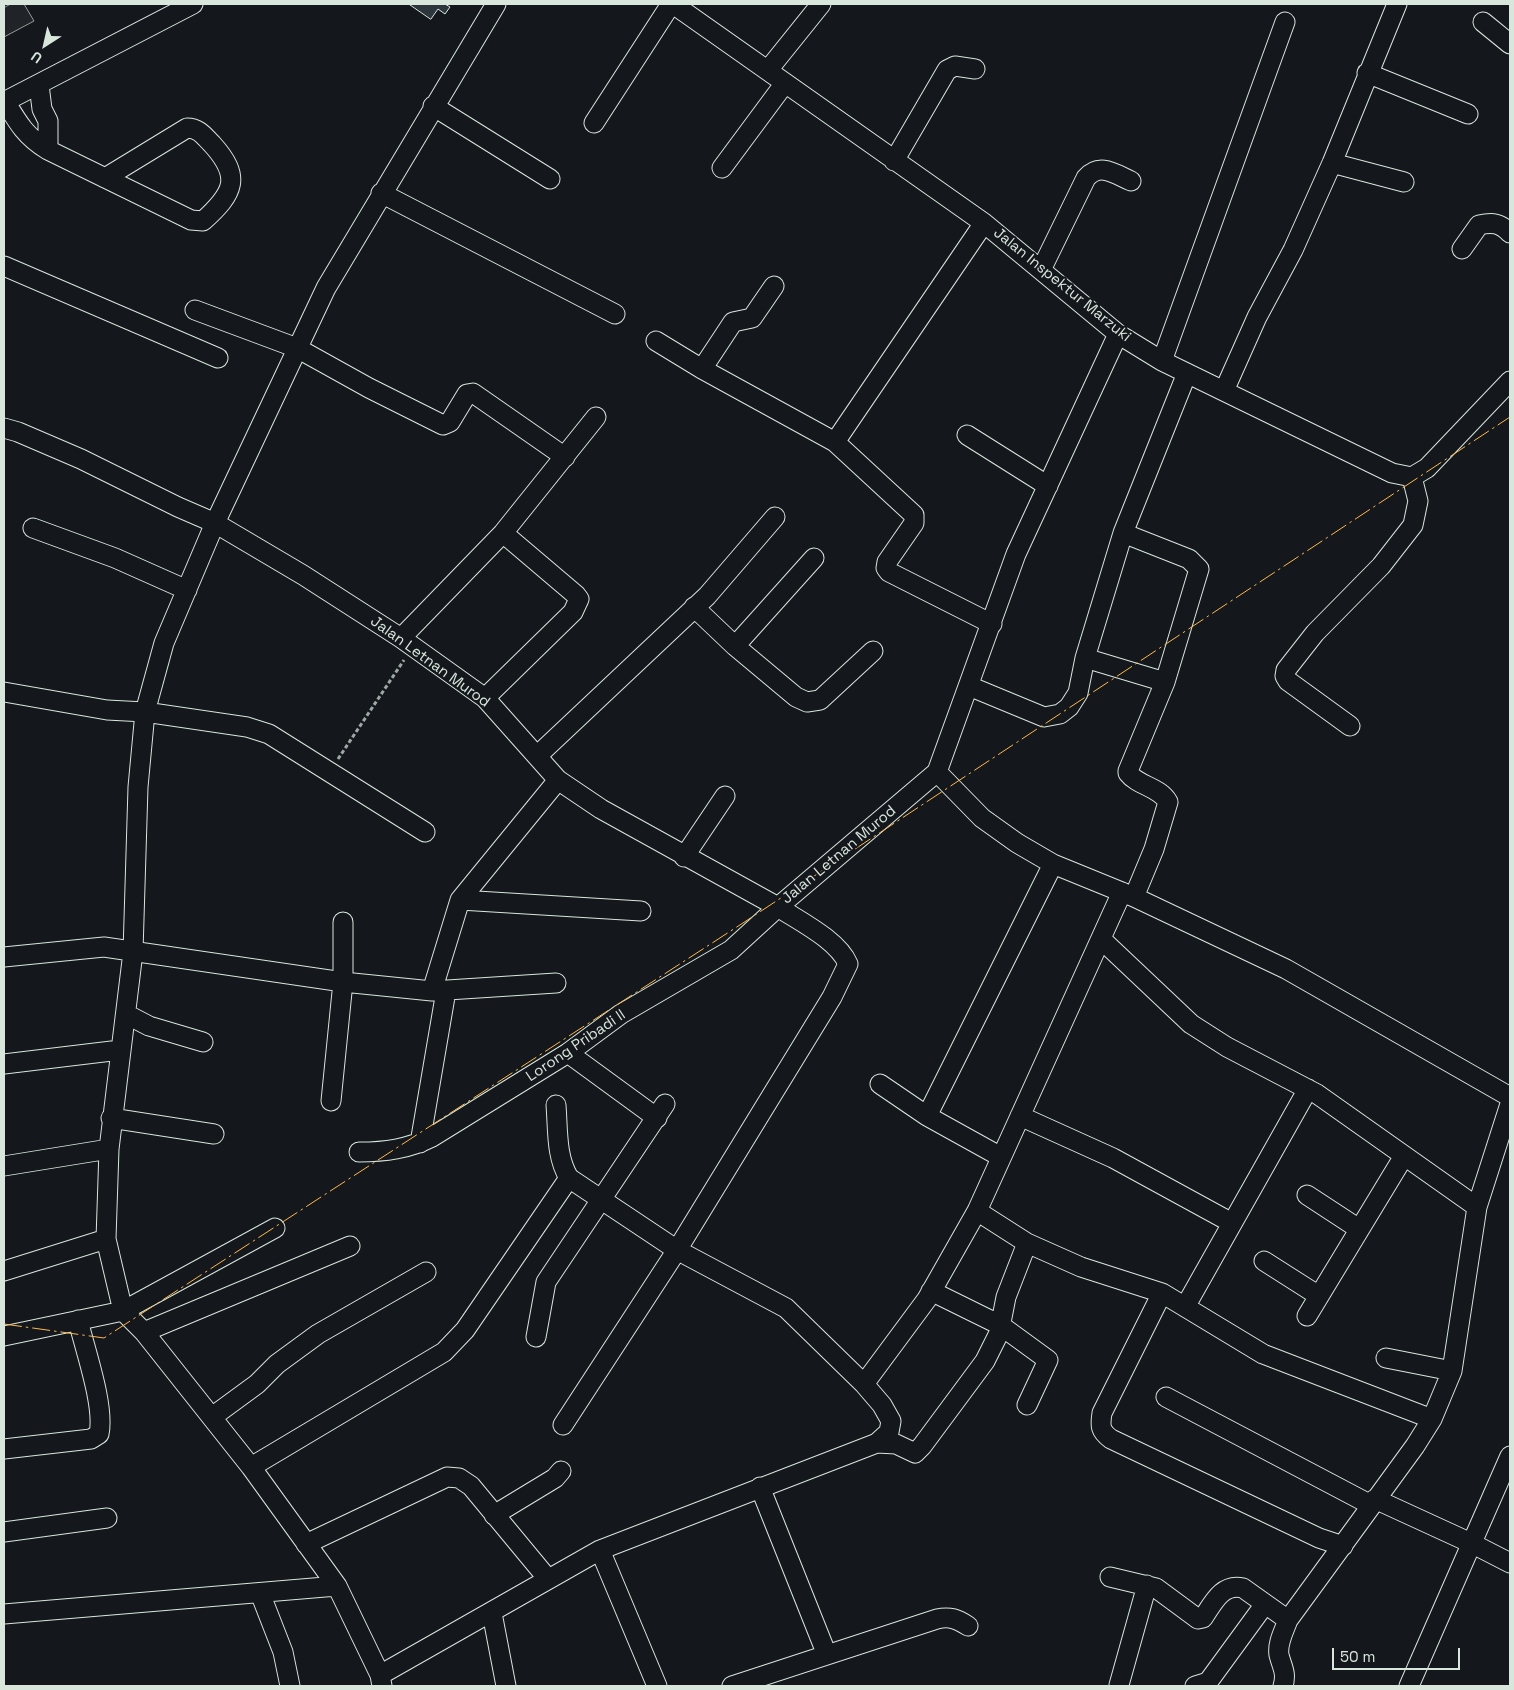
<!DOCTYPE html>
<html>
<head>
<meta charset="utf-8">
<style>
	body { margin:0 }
	#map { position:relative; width:1514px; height:1690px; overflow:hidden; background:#14181c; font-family:"Space Grotesk",sans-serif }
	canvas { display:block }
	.frame { position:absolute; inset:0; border:5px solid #d8e6dc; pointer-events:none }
	.north { position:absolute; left:20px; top:20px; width:50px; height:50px; -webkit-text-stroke:4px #14181c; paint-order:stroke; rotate:215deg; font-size:14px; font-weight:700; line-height:20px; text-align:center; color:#d8e6dc }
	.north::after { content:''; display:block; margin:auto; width:18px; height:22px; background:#d8e6dc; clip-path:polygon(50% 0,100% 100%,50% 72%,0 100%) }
	.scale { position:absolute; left:1332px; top:1648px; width:128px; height:22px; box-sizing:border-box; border:2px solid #d8e6dc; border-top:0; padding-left:6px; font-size:15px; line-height:18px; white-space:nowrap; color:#d8e6dc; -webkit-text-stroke:4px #14181c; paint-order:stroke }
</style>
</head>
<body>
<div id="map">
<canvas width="1514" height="1690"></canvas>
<div class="frame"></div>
<div class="north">U</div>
<div class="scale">50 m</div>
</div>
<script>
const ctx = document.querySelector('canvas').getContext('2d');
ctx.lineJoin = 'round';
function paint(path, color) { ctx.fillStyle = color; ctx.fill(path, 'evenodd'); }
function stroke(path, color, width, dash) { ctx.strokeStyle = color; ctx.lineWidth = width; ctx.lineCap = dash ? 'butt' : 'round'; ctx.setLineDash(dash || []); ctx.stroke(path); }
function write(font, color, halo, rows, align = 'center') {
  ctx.font = font + ' "Space Grotesk",sans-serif'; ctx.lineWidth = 4; ctx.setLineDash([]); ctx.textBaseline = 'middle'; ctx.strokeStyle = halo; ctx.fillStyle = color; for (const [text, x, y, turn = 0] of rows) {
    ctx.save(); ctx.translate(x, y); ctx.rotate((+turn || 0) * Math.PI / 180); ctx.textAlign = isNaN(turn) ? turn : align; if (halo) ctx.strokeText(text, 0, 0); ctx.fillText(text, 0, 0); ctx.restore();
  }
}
const green = new Path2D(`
	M11 4H24L34 21 4 37V8Z`);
paint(green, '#202428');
stroke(green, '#939e99', 1);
const building = new Path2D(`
	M409 4H445L450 7 445 14 438 9 431 19Z`);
paint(building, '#2c363c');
stroke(building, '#d8e6dc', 1);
const minor = new Path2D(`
	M673 4 984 223 1118 334 1162 361 1392 473 1412 477 1427 468 1510 381
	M1483 22 1510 44
	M768 70 821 4
	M1367 73 1468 114
	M39 85 42 109 48 121V150L191 220 203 221C234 193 242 177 212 144 204 136 199 128 187 128L105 178
	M5 101C18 123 26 137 48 150
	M4 102 193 4
	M433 106 550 179
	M594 123 671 4
	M894 161 947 70 955 66 975 69
	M1332 163 1404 182
	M722 168 785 83
	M381 193 615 314
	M1462 249 1479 225C1493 222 1500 223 1510 233
	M4 266 218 358
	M1041 270 1086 178C1100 162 1115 174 1131 181
	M195 310 297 348 369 388 443 425 450 422 467 394 473 393 565 457
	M1118 334 1016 554 937 772 982 818 1017 843 1053 864 1134 897 1286 969 1510 1097
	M656 341 702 369 835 442 984 223
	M1162 361 1285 22
	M702 369 733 322 752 318 774 286
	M1224 391 1257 317 1293 250 1332 163 1397 4
	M4 428 18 432 81 459 178 507 215 523 303 575 401 638 485 698 558 780 601 809 778 907 937 772
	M967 435 1048 486
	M835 442 914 515V523L887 562 886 568 889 572 992 624
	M33 528 115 558 187 590
	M1123 533 1189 559 1199 569 1165 682 1128 771V773C1138 786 1160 787 1168 802L1154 849 1134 897
	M694 607 735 646 796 697 807 702 820 700 873 651
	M401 638 503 533 596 417
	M735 646 814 558
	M1085 658 1165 682
	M969 686 1044 717 1060 714 1069 707 1078 693 1085 658 1123 533 1187 373
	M4 692 107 710 145 712 247 727 269 734 425 832
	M485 698 573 612 579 599 576 595 503 533
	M1350 726 1288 681 1285 676 1286 670 1315 633 1381 566 1413 525 1418 501 1412 477
	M537 756 707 596 775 517
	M684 857 725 796
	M460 900 641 911
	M1101 939 1191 1024 1227 1047 1317 1094 1477 1207
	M4 957 104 947 343 982 432 991 556 983
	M432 991 460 900 558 780
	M126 1014 149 1026 203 1042
	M568 1053 657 1118
	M4 1064 120 1050
	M880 1084 927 1116
	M331 1101 343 982V922
	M1020 1116 1113 1158 1232 1223
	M111 1118 214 1134
	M420 1143 446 991
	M359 1152C385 1152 408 1149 432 1137L568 1053 621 1014 731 950 778 907C799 921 838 940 848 964L832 997 677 1250 563 1425
	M1001 1157 927 1116 1053 864
	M4 1166 109 1149
	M1307 1195 1359 1229
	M977 1211 1027 1243 1081 1267 1162 1293 1263 1354 1432 1419
	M1264 1261 1319 1296
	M4 1271 106 1239
	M931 1291 1000 1325 1048 1360 1027 1405
	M1162 1293 1102 1413C1100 1426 1100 1431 1111 1439L1319 1538 1343 1546
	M1185 1307 1308 1089
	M1307 1316 1404 1156
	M144 1332 350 1246
	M4 1336 123 1311 275 1228
	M536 1337 546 1282 665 1104
	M1386 1358 1452 1371
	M864 1384 927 1299 977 1211 1122 892
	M1166 1397 1371 1505
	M212 1417 257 1384 277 1364 318 1334 426 1272
	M877 1443 896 1444 915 1453 922 1446 985 1361 999 1333 1006 1297 1027 1243
	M4 1449 91 1439 99 1434C105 1406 85 1350 78 1320
	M251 1467 444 1352 465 1330 569 1178
	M760 1487 827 1655
	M1375 1499 1473 1544 1510 1563
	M494 1515 555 1478 561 1471
	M4 1532 107 1518
	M306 1544 447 1477 459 1478 471 1486 548 1579
	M600 1550 657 1686
	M1110 1577 1156 1588 1198 1619 1203 1618C1213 1603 1222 1583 1243 1588L1288 1620
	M260 1593 283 1652 290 1686
	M492 1613 506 1686
	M4 1614 337 1586
	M380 1675 600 1550 877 1443 889 1432 891 1421 882 1405 864 1384 786 1308 677 1250 569 1178C556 1157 558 1130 556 1105
	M1119 1685 1147 1585
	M382 1686 380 1675 337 1586 251 1467 144 1332 123 1311 106 1239 109 1149 133 952 138 787 145 712 164 643 215 523 326 288 496 4
	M732 1686 937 1619C950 1616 957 1619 968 1626
	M1195 1686 1208 1682 1265 1604
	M1283 1686C1287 1673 1282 1667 1279 1655 1277 1643 1284 1631 1288 1620L1415 1446 1432 1419 1452 1371 1477 1207 1510 1104
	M1409 1686 1510 1456`);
stroke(minor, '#d8e6dc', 21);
stroke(new Path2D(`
	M338 759 404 660`), '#9da8a2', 3, [4, 2.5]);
stroke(minor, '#14181c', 19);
stroke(new Path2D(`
	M4 1324 104 1338 746 921 1510 417`), '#ffb74d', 1, [18, 4, 2.5, 4]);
write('15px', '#d8e6dc', '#14181c', [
	["Jalan Inspektur Marzuki",1062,285,39],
	["Jalan Letnan Murod",430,662,36],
	["Jalan Letnan Murod",839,855,-40],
	["Lorong Pribadi II",576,1046,-34]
]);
</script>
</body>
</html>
